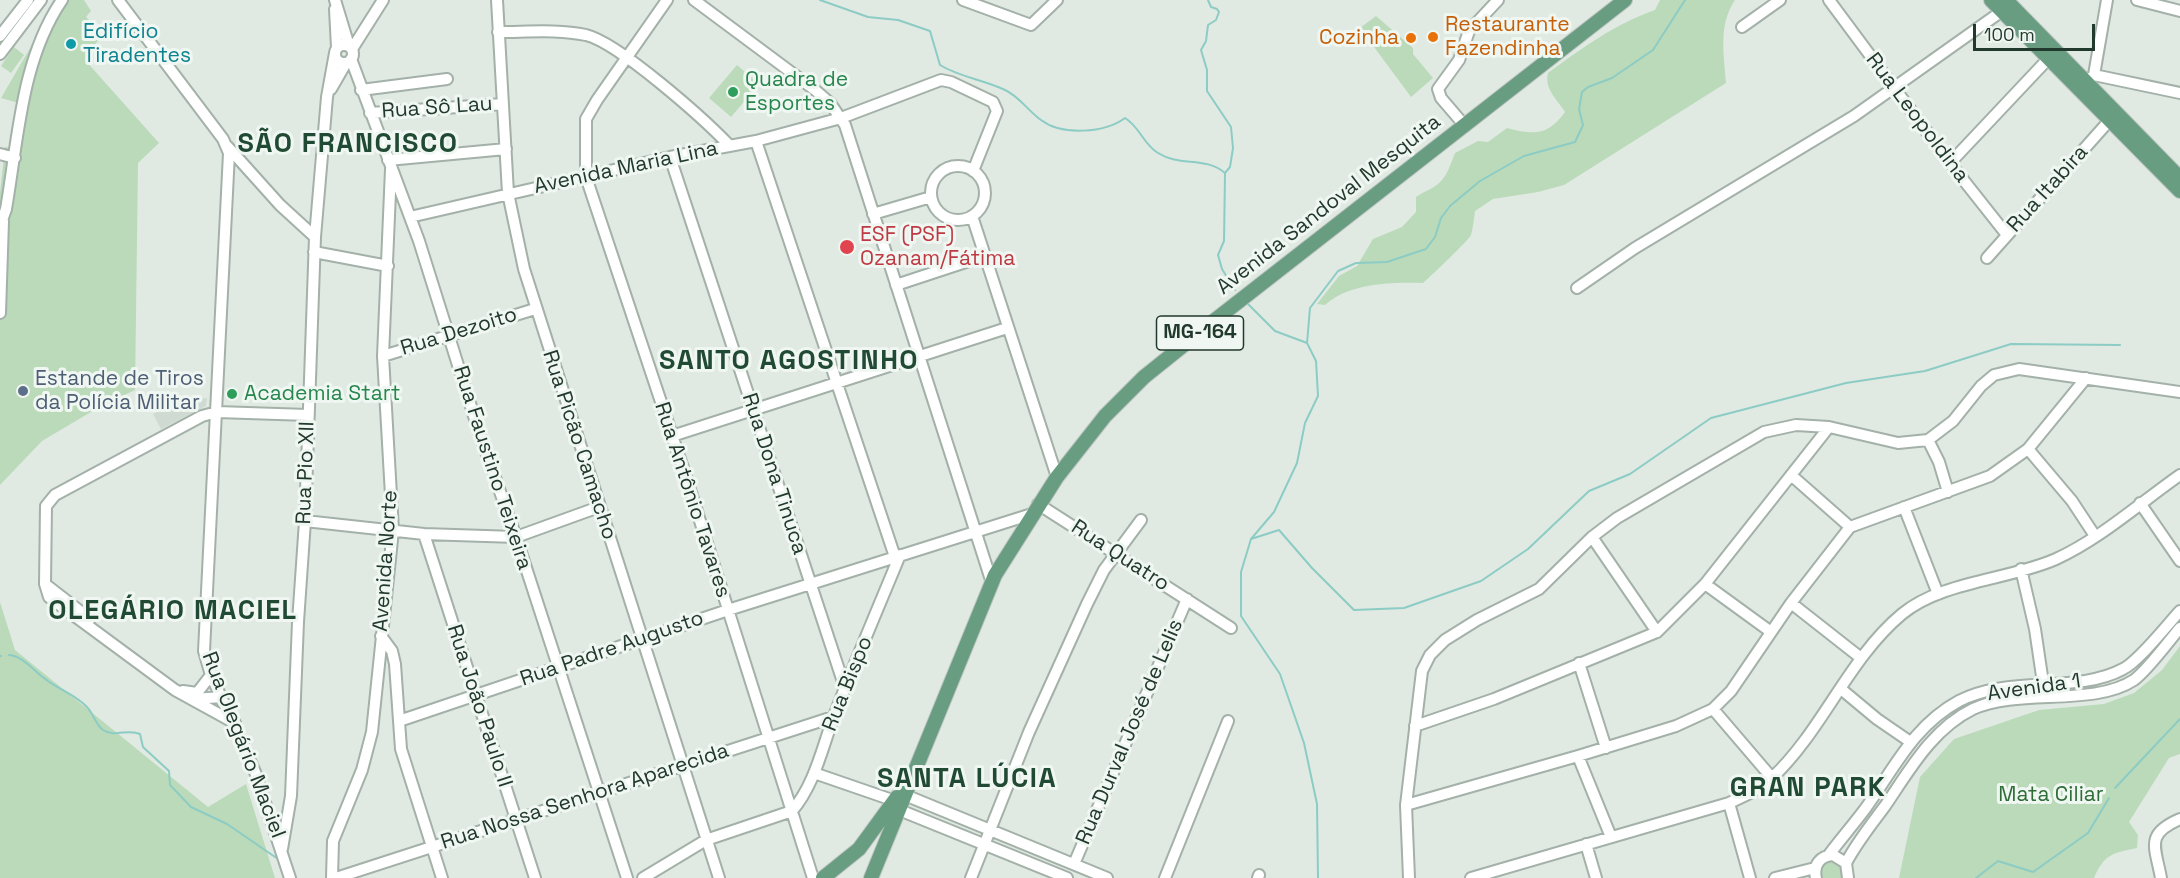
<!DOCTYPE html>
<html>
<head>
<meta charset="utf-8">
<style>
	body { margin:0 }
	#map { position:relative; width:2180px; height:878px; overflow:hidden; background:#e0eae3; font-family:"Space Grotesk",sans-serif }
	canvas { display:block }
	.scale { position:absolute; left:1973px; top:24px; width:122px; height:27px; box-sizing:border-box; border:3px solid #22392d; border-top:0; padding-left:8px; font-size:18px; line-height:21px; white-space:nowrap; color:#22392d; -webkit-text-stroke:4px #f0f7f2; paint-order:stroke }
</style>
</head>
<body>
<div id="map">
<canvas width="2180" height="878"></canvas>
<div class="scale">100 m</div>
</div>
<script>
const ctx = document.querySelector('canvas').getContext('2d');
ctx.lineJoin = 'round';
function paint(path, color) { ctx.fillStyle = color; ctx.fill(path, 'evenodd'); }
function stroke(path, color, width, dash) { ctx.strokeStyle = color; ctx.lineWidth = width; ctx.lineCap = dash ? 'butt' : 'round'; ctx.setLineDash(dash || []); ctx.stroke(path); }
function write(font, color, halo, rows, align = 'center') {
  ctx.font = font + ' "Space Grotesk",sans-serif'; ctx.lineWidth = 6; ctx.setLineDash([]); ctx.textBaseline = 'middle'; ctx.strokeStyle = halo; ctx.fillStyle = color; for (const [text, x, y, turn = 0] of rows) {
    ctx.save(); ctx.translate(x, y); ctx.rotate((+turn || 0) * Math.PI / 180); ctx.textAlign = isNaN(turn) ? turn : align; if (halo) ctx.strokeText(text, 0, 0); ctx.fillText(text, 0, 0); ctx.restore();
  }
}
paint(new Path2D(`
	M194 396 197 399 207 398 206 406 161 429 153 414Z`), '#cfdad2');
paint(new Path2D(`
	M58 0H84L91 11 86 17 102 34 85 60 159 143 138 163 135 390 101 406 42 441 0 485V192L5 147 10 148 22 104 1 98Z
	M1660 0H1735C1718 25 1724 54 1726 83L1564 185 1538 192 1493 199 1475 211C1474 218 1473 228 1471 235 1468 241 1430 277 1423 283 1392 282 1349 283 1325 305L1317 304 1339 276 1357 266 1373 239 1402 227 1416 212V197C1423 192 1432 189 1438 184 1447 177 1451 163 1455 153L1478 141 1488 142 1507 128C1534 135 1548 136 1565 112 1557 99 1544 89 1548 73 1582 48 1615 24 1655 10Z
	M1376 16 1413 48V54L1433 78 1411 97 1360 28Z
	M14 47 24 55 11 73 1 66Z
	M737 65 759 84 731 117 709 98Z
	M0 602 15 650 208 807 246 784 275 878H0Z
	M2180 646V754L2169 758 2129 822 2138 835 2137 848C2113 853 2104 854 2094 878H1899L1920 777 1954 739 2039 710 2104 704 2134 693 2162 670Z
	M1829 861 1841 867V878H1821V866Z`), '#badaba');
stroke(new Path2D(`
	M820 0 868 17 898 20 930 31 940 65C959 77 985 80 1005 90 1019 96 1029 112 1041 120 1062 136 1105 133 1125 118 1140 127 1143 144 1158 153 1180 167 1205 156 1225 173
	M1208 0 1211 7 1217 9 1219 12 1216 20 1208 25 1206 41 1201 50 1207 70V91L1231 127 1233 148 1230 167 1225 173 1224 241 1218 255 1222 269 1235 290
	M1247 303 1275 331 1307 343 1316 361 1318 396 1305 423 1297 463 1274 512 1251 539 1241 572V616L1280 674 1304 743 1317 804 1318 878
	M1307 343 1310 308 1338 271 1356 263 1387 262 1426 249 1435 237 1441 218 1450 206 1480 181 1524 156 1575 142 1583 125 1579 109 1582 92 1588 87 1612 78 1653 50 1685 0
	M1251 539 1279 530 1312 568 1354 610 1404 608 1481 581 1528 549 1589 491 1630 474 1711 418 1846 383 1925 371 2011 344 2120 345
	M9 655C23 656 33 670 44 678 57 689 75 694 87 707 93 713 96 725 103 730 115 738 128 728 140 734L143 747 169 771 170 785 191 807 227 824 278 859
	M0 656H1
	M2115 788 2180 719
	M1976 878 1998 861 2033 872 2088 833 2109 798`), '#8cccc4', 2);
const minor = new Path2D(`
	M118 0 223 139 229 153 204 651 211 675 255 772 290 878
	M335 0 349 46
	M497 0 508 193 524 269 719 878
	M667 0 597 100 586 119V177L688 483 813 878
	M694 0 815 90 830 103 845 125 992 583
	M963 0 1031 25 1057 0
	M1829 0 1950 163 2007 235
	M2137 0 2180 11
	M335 9 337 48
	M1742 27 1780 0
	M498 32C527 32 558 29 586 35 619 43 704 119 729 145
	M0 36 28 0
	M335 54a9 9 0 1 1 18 0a9 9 0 1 1-18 0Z
	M352 49 383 0
	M0 54 41 0
	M351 59 419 241 479 432 516 537 627 878
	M2094 75 2180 93
	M2082 85 2094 75 2107 0
	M331 89 346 63
	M361 90 447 79
	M370 113 503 104
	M1465 126 1441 98 1438 89 1459 60 1469 31 1498 0
	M756 141 895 557
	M227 146 280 205 315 237
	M0 154 15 158
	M670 157 845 688
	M388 160 506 149
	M1950 163 2048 59
	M931 193a27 27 0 1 1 54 0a27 27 0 1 1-54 0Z
	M873 214 931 197
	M972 216 1057 477
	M410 217 670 157 756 141 841 118 941 80 951 82 993 102 997 111 973 171
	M0 226 6 209C18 140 21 60 62 0
	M314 252 388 266
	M1987 258 2109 121
	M896 285 984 256
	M1577 288 1635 248 1854 116 2002 11
	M0 313 3 221
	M383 356 535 309
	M672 436 1007 328
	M1928 440 1939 462 1948 492
	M2028 449 2072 501 2095 536
	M1791 475 1850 527
	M2140 503 2180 561
	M1038 504 1231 628
	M1904 507 1938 594
	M305 521 424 534 516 537 599 507
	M424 534 535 878
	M1592 537 1657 632
	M2021 569 2035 629 2043 683
	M45 584 90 619
	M1705 584 1771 632
	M1791 603 1861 658
	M381 636 392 651 395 664 401 749 442 878
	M1579 663 1606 748
	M1841 689 1877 719 1909 741
	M183 691 197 693 211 675
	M193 699 222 697
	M1713 709 1772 778
	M399 721 728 610 1032 514
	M235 723 175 690 49 597 45 584 46 506 55 495 202 416 217 412 308 415
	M1415 726 1494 699 1657 632 1705 584 1829 427
	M1578 756 1611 837
	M814 773 901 803
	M900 793 1107 878
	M1729 803 1750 878
	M1406 805 1578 756 1676 726 1713 709 1731 691 1791 603 1850 527 1990 476 2028 449 2086 378
	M892 807 1067 878
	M1586 844 1596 878
	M282 849 291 796 298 622 305 521 315 237 327 97 335 53
	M1828 856C1840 840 1853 825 1865 809 1894 769 1913 726 1959 701 2009 675 2077 694 2123 669 2139 661 2167 625 2180 611
	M1846 863C1857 842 1871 825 1885 806 1909 771 1932 729 1973 709 2019 688 2093 707 2134 680 2147 671 2169 641 2180 628
	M1074 864 1187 599
	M332 878 333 841 362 770 372 732 393 530 383 356 391 169
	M336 878 833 717
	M643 878 706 840 792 811C815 784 822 748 834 716 855 662 878 608 900 555
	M971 878 1029 732 1087 604 1104 570 1141 520
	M1165 878 1228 721
	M1258 878 1259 875
	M1409 878 1406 805 1422 671 1430 655 1445 640 1477 620 1539 589 1592 537 1617 518 1764 432 1796 425 1829 427 1898 443 1928 440 1953 421 1981 386 1994 375 2019 369 2180 392
	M1471 878 1729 803C1744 796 1759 790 1772 778 1823 730 1848 659 1902 614 1942 581 2009 580 2056 559 2100 539 2140 503 2180 475
	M1775 878 1815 868
	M1816 878C1813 865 1820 856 1833 855L1846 863 1848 878
	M2161 878C2155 846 2145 834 2180 819`);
const major = new Path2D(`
	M1991 0 2180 191
	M2006 0 2180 178
	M823 878 859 849 897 797
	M871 878 995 575 1057 477 1105 416 1144 377 1215 320 1625 0`);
stroke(minor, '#a3b1a9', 14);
stroke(major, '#bdc4c0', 16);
stroke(minor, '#fff', 10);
stroke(major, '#689d81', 14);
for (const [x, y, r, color] of [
	[1433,37,6,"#e8710a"],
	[1411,38,6,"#e8710a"],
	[71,44,6,"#0f9aa8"],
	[733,92,6,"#2e9e5b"],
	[847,247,8,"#e0444e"],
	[23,391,6,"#5c6f8a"],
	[232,394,6,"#2e9e5b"]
]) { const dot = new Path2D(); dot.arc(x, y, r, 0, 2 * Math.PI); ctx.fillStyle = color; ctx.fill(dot); stroke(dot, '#f0f7f2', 2); }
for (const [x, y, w] of [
	[1200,333,87]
]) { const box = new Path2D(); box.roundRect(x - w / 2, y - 17, w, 34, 4.5); ctx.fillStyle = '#f0f7f2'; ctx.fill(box); stroke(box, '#22392d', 1.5); }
write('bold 20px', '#22392d', null, [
	["MG-164",1200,333]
]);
write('21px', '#c56008', '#f0f7f2', [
	["Restaurante",1445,25],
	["Fazendinha",1445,49],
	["Cozinha",1399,38,"right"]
], 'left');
write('21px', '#0d838f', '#f0f7f2', [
	["Edifício",83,32],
	["Tiradentes",83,56]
], 'left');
write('21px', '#27864d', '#f0f7f2', [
	["Quadra de",745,80],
	["Esportes",745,104],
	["Academia Start",244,394]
], 'left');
write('21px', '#22392d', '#f0f7f2', [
	["Rua Sô Lau",437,108,-4],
	["Rua Leopoldina",1917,118,53],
	["Avenida Maria Lina",626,168,-12],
	["Rua Itabira",2048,189,-48],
	["Avenida Sandoval Mesquita",1329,205,-38],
	["Rua Dezoito",459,332,-17],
	["Rua Picão Camacho",579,445,72],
	["Rua Faustino Teixeira",492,468,72],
	["Rua Pio XII",306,473,-88],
	["Rua Dona Tinuca",774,474,72],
	["Rua Antônio Tavares",692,500,72],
	["Rua Quatro",1120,556,33],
	["Avenida Norte",386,561,-86],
	["Rua Padre Augusto",612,649,-19],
	["Rua Bispo",848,684,-68],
	["Avenida 1",2034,688,-8],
	["Rua João Paulo II",479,706,72],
	["Rua Durval José de Lelis",1130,732,-67],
	["Rua Olegário Maciel",243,745,69],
	["Rua Nossa Senhora Aparecida",585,797,-18]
]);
write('21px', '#be3a42', '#f0f7f2', [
	["ESF (PSF)",860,235],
	["Ozanam/Fátima",860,259]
], 'left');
write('21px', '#4e5e75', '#f0f7f2', [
	["Estande de Tiros",35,379],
	["da Polícia Militar",35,403]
], 'left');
write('21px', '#2f6d36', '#f0f7f2', [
	["Mata Ciliar",2051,795]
]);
ctx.letterSpacing = '1.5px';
write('bold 27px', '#204a34', '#f0f7f2', [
	["SÃO FRANCISCO",348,145],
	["SANTO AGOSTINHO",789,362],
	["OLEGÁRIO MACIEL",173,612],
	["SANTA LÚCIA",967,780],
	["GRAN PARK",1808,789]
]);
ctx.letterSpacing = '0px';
</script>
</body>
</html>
